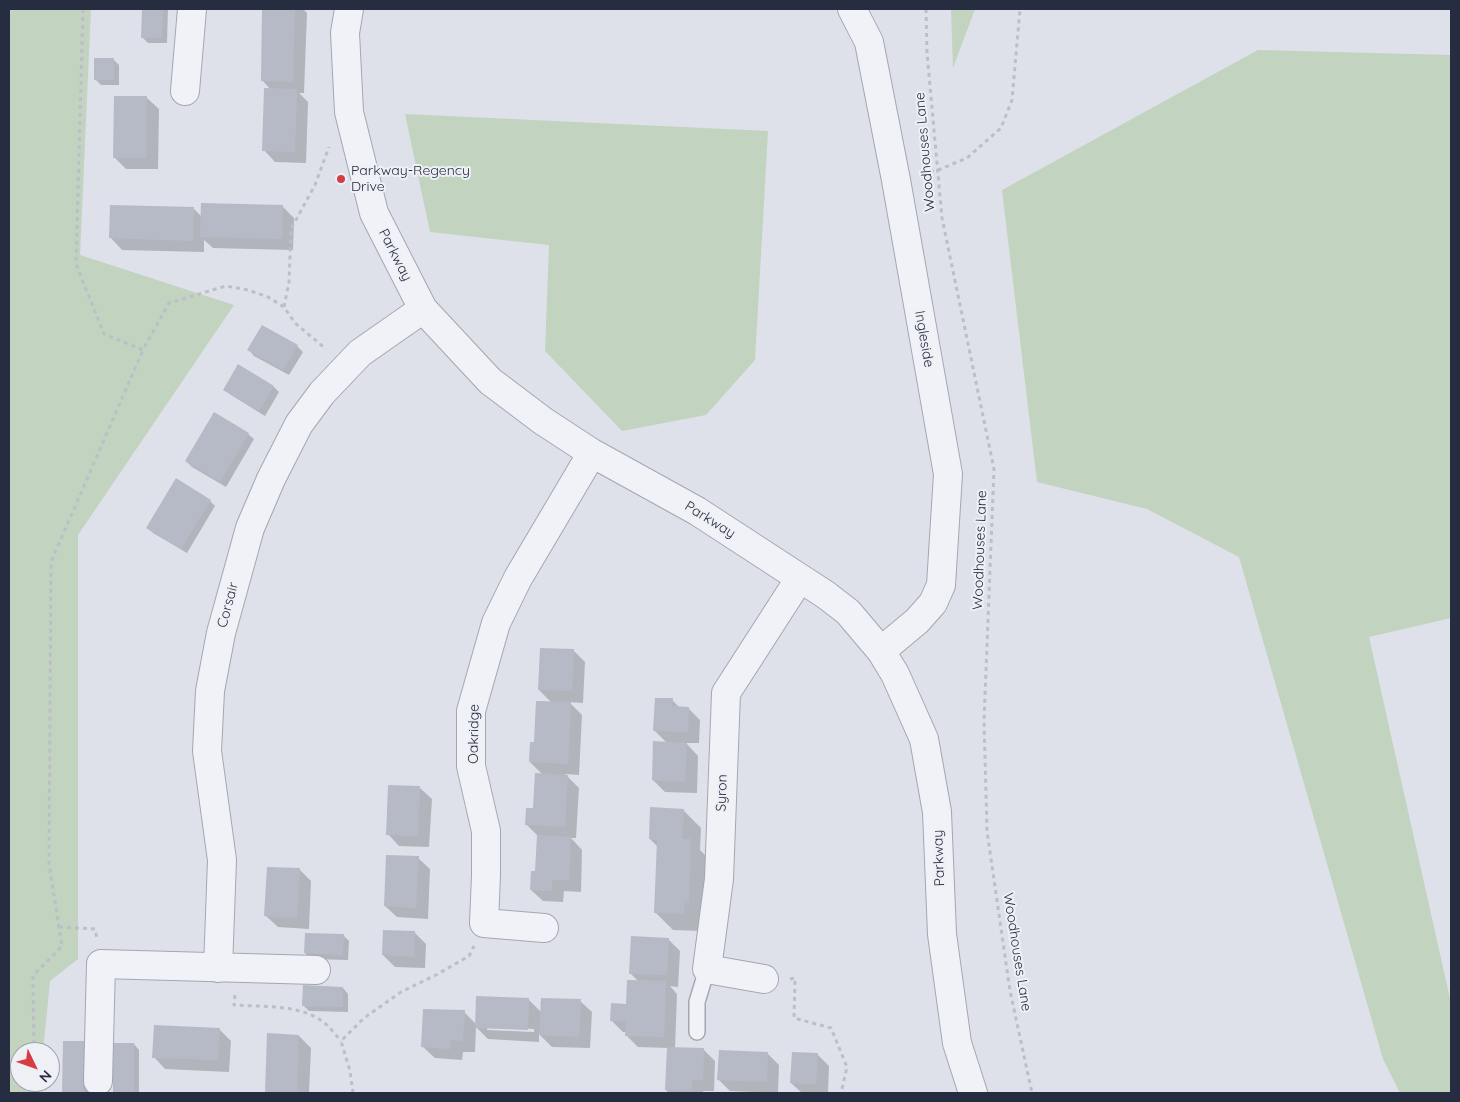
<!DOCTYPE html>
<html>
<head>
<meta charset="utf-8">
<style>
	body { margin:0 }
	#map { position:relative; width:1460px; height:1102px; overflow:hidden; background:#dee1e9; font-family:Quicksand,sans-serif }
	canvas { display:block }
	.frame { position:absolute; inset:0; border:10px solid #262d40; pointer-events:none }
	.north { position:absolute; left:10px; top:1042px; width:50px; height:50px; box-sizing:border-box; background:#eef0f6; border:1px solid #9ea2ad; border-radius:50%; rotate:132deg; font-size:14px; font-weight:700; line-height:20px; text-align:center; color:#262d40 }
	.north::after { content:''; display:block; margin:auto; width:18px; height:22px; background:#d53c43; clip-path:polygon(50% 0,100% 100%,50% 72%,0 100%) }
</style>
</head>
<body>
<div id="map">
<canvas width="1460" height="1102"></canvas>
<div class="frame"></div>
<div class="north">N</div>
</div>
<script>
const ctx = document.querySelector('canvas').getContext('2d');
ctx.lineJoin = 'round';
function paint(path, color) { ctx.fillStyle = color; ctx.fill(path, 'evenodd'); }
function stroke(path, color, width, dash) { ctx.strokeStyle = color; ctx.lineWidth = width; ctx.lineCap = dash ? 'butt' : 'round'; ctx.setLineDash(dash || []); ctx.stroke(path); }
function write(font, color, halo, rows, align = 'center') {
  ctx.font = font + ' Quicksand,sans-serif'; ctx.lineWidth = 4; ctx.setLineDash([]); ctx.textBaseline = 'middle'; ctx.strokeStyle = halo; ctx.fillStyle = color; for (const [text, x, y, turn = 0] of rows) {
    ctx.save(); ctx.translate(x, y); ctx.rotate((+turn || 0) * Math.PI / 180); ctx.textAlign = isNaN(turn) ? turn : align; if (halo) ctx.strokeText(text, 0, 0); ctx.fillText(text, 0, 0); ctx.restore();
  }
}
paint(new Path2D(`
	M9 9H91L80 255 234 305 78 535V959L50 981 43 1052H20V1082H40L39 1093H9Z
	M951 9H975L953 68Z
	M1258 50 1451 55V618L1369 637 1451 1003V1093H1400L1383 1059 1239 557 1147 509 1037 482 1002 190Z
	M405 114 768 131 755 360 706 415 622 431 545 351 549 245 430 232Z`), '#c2d3bf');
paint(new Path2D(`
	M143 9H168L167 43H148L143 38Z
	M264 9H303L307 13 304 93H299L308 102 306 163 275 162 264 150 271 90 262 80Z
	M114 60 119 65V85H101L95 79Z
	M147 98 159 109 158 169H126L114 157Z
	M282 206 294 218 293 250 213 248 204 240V252L122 250 111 238 193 208 201 216Z
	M297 346 303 352 289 375 254 356 249 350Z
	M274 387 279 392 265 416 231 395 225 389Z
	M248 434 254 439 226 487 192 467 186 461Z
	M210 501 215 506 187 553 153 533 148 528Z
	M573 650 585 662 583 703 569 702 582 715 579 775 565 774 579 788 576 838H571L582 850 581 892 564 891 563 902 543 901 531 890 537 873 538 836 527 825 534 809 543 775 530 762 535 744 552 703 539 690Z
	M672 700 680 708H688L700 720 699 743H686L698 756 697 793 665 792 653 780 667 743 654 730Z
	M420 788 432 799 429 847 399 846 388 834Z
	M683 810 701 828 700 850 708 858 702 931 673 930 655 912 658 847 650 839Z
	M418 858 430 869 428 919 397 917 385 906Z
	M299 869 311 881 309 929 278 927 266 916Z
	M414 932 426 944 425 968 395 967 383 955Z
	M344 936 349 941 348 960 311 959 305 953Z
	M668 939 680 951 678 987 670 986 677 994 675 1049 704 1050 715 1061 714 1091H703V1093H669L666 1090 668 1048 638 1047 626 1035V1032H623L611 1020 628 1005 638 981 630 973Z
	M343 988 348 994V1012L309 1011 303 1005Z
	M529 1000 541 1012 580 1001 592 1012 590 1048 552 1047 539 1034V1042L488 1039 476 1027 475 1052H463L462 1060 435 1058 423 1047 464 1012 476 1024ZM487 1027 534 1029V1032L487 1030Z
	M219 1029 231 1041 229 1072 165 1069 154 1057Z
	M268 1035 299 1036 311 1048 309 1093H266Z
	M64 1042H83L89 1048 88 1093H63Z
	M114 1044H134L139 1050V1093H114Z
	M767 1053 779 1065 778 1093 730 1091 718 1079Z
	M817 1054 829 1066 828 1093H802L791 1083Z`), '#0003');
paint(new Path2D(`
	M142 9H163L162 38H141Z
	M262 9H295L293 82 261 81Z
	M94 58H114V80H94Z
	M264 88 297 89 295 152 262 151Z
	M114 96H147L146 158H113Z
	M201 203 283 205 282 239 200 237Z
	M110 205 194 207 193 241 109 238Z
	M262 325 298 345 283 370 247 350Z
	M238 364 274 386 259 411 223 390Z
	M214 412 249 433 220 482 185 461Z
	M176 478 211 500 181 549 146 528Z
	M540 648 574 649 572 691 538 690Z
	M655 698H673L672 706 689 707 688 732 653 731Z
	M536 701 571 702 568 764 529 762 530 742H534Z
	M653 741 687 743 685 782 652 780Z
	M535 773 568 775 565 827 525 825 526 808H533Z
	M388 785 420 786 418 836 386 835Z
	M650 807 684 809 682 839H691L689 903H685L684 914 654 913 657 840 649 839Z
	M537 835 571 837 569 880H552V891L530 890 531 871H535Z
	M386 855 419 856 416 908 384 906Z
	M267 867 300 868 297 918 264 916Z
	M383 930 415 931 414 957 382 955Z
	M305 933 344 934 343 955 304 953Z
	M631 936 669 938 667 975 629 974Z
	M627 980 666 981 664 1037 625 1036 626 1022 610 1021 611 1003 626 1004Z
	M303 985 343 987V1007L302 1006Z
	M476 996 529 998 528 1030 475 1028Z
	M541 998 581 999 579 1037 539 1035Z
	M423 1009 465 1010 463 1041 451 1040V1049L421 1047Z
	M154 1025 220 1028 218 1060 152 1058Z
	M267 1033 299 1035 297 1093H265Z
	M63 1041H84L83 1093H62Z
	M113 1043H134V1093H113Z
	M667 1047 704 1048 703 1080H692L691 1091 665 1090Z
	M719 1050 768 1052 767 1082 717 1080Z
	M792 1052 818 1053 816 1084 790 1083Z`), '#b5bac6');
const lane = new Path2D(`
	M697 1032V1002L707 969`);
const street = new Path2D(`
	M349 9 345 33 349 112 374 213 423 309 490 381 543 421 592 453 697 511 826 595 848 612 881 651 895 674 924 739 937 812 942 934 957 1043 973 1093
	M852 9 869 42 896 180 948 474 941 585 933 603 917 621 881 651
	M185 91 192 9
	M544 928 484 923 486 875V831L471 766V711L496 623 518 578 592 453
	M218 968 222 860 207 751 210 691 221 633 250 528 271 479 299 424 322 393 360 353 423 309
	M764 979 707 969 719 879 726 693 800 578
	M98 1081 101 964 316 970`);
stroke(lane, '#a3a7b3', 18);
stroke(street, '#a3a7b3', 30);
stroke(new Path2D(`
	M83 9 76 264 104 334 143 350 169 303 226 286 248 290 268 297 284 307 295 323 326 349
	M926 9 927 53 942 218 994 469 984 721 987 831 1010 991 1032 1093
	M922 173 938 170 967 158 1001 128 1012 100 1020 9
	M284 307 289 282 291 229 315 185 329 147
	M59 927 95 929 97 939
	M790 979 795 978 794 1018 831 1028 847 1067 841 1093
	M235 995 234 1005C262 1007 298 1004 322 1021 329 1026 335 1034 341 1041
	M34 1052 33 976 62 946 49 864 51 562 143 350
	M35 1082V1093
	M353 1093 350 1071 341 1041 364 1018 401 992 436 975 469 956 474 946`), '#bcbfc7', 3, [4, 4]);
stroke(lane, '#f1f2f7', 15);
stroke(street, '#f1f2f7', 28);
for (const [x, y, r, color] of [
	[341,179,5,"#d53c43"]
]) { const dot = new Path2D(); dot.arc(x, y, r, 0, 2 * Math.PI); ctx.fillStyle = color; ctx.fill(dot); stroke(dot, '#eef0f6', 2); }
write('14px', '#262d40', '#eef0f6', [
	["Woodhouses Lane",925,152,-95],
	["Parkway",395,255,63],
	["Ingleside",924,339,80],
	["Parkway",710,520,32],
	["Woodhouses Lane",980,550,-88],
	["Corsair",228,605,-75],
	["Oakridge",474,734,-89],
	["Syron",722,793,-88],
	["Parkway",939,858,-92],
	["Woodhouses Lane",1017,952,81]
]);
write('14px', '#262d40', '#eef0f6', [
	["Parkway-Regency",351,171],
	["Drive",351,187]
], 'left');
</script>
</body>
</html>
